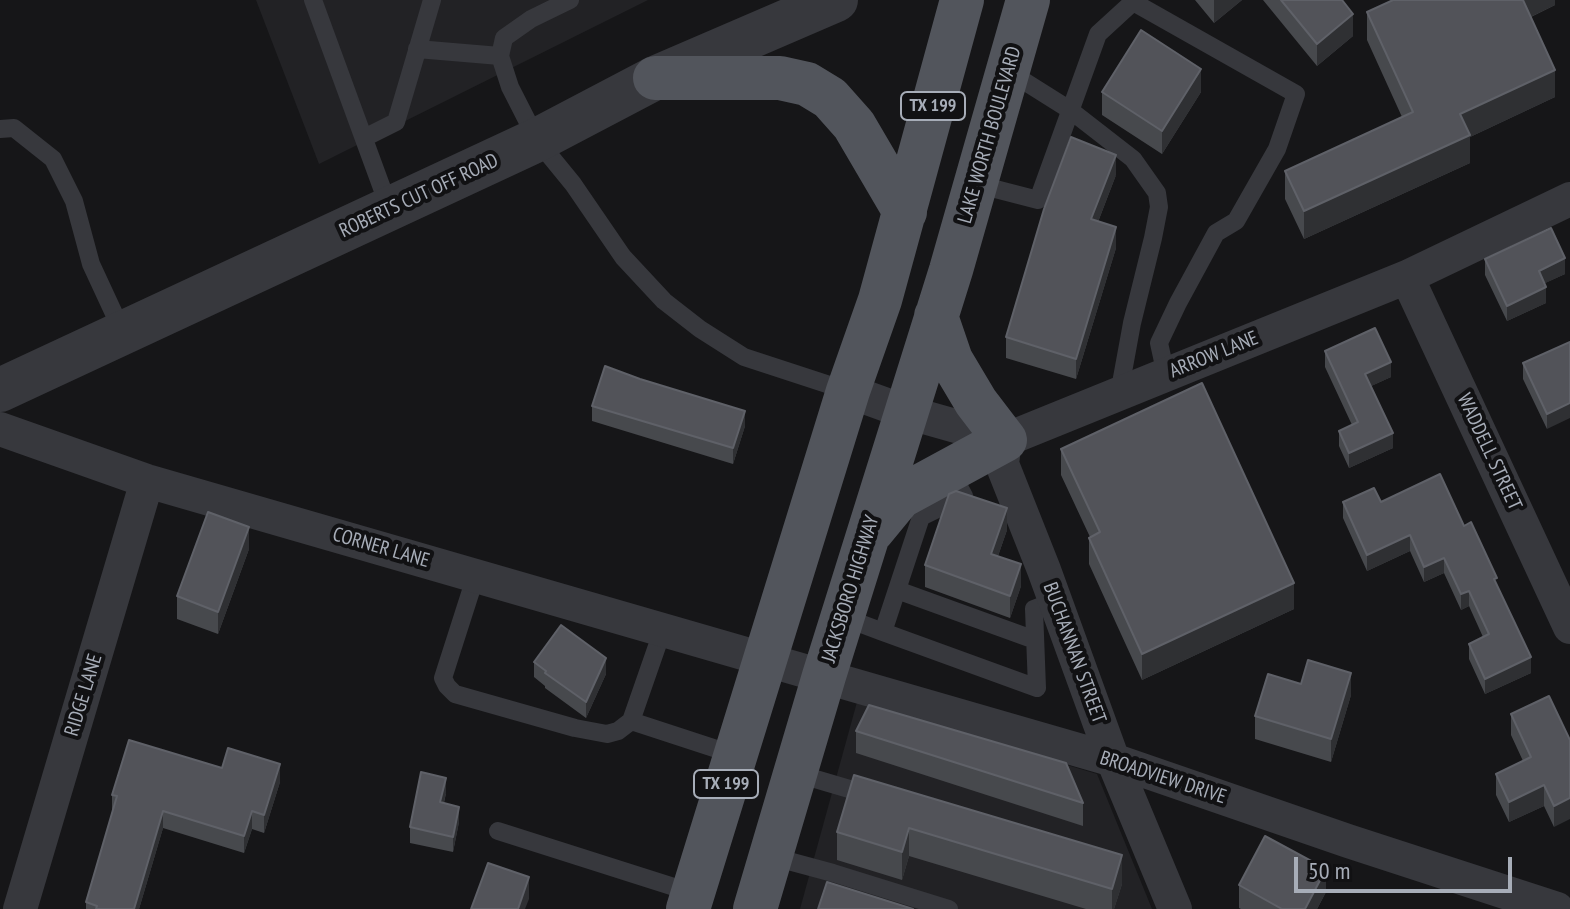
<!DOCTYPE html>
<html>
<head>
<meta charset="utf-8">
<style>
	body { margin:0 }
	#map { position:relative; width:1570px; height:909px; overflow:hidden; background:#161618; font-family:"PT Sans Narrow",sans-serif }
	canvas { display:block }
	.scale { position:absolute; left:1294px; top:857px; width:218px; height:36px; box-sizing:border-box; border:4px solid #a7adb8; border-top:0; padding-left:10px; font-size:24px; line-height:28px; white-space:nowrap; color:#a7adb8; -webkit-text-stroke:6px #111113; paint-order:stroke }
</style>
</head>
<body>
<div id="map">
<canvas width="1570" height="909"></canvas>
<div class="scale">50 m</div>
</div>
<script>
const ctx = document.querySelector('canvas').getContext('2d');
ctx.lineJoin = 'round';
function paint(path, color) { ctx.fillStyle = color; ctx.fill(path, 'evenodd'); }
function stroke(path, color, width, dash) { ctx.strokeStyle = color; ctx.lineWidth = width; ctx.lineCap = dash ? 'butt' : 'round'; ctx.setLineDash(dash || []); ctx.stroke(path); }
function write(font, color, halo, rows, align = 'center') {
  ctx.font = font + ' "PT Sans Narrow",sans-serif'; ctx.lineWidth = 8; ctx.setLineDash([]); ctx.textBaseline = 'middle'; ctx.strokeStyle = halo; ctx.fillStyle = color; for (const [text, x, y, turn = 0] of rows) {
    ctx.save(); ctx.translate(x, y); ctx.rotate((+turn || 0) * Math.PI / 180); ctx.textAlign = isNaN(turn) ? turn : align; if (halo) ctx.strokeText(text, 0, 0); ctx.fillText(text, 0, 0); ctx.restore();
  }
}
paint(new Path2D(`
	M256 0H648L319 164Z
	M857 702 1097 774 1152 909H800Z`), '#222225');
stroke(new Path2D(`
	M313 0 390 210
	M570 0 531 19 504 38 500 56 510 87 537 140 573 184 623 257 664 301 700 329 744 357 848 391
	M1133 2 1296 94 1277 149 1236 221 1216 233 1178 303 1159 343 1166 375
	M417 49 500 56
	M1008 71 1070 110 1133 159 1157 193 1159 207 1153 238 1132 323 1119 394
	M0 129 14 128 53 159 74 201 91 264 123 333
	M364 138 396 122 432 0
	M976 184 1038 200 1098 34 1135 0
	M476 575 443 678 447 686 455 694 575 728 607 734 618 731 631 721 663 629
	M897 590 1035 640
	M843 617 883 632 921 517 964 496 950 470
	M883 632 1037 688 1034 609 1055 601
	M631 721 735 755
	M795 773 873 796
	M498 831 693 893
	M770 856 833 873 949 909`), '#37383d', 18);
stroke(new Path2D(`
	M1407 277 1570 627
	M848 391 906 412 1005 440 1407 277 1570 199
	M0 429 147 481 1113 760 1348 841 1557 909
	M1005 440 1002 464 1044 570 1113 760 1175 909
	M20 909 147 481`), '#37383d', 34);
stroke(new Path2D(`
	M0 390 537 140 655 78 836 0`), '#37383d', 44);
stroke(new Path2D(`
	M655 78H780L807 84 830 98 854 125 905 212
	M872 531 900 497 1005 440 976 402 951 360 936 316
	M688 909 848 391 880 300 962 0
	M755 909 824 676 951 270 1028 0`), '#52555c', 44);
paint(new Path2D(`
	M1195 0H1242L1214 23Z
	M1263 0H1342L1353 36 1317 66Z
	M1555 0V5L1531 17 1555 97 1470 137V163L1304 239 1285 199V171L1402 117 1367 40V12Z
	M1102 92H1201L1162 154 1102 115Z
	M1116 175 1098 222 1116 248 1076 379 1006 358V337Z
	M1485 259 1565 274 1545 283 1546 303 1507 321 1485 275Z
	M1570 342 1547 429 1523 379V363Z
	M1325 351 1391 377 1371 386 1393 448 1349 468 1339 446V431L1352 425 1325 367Z
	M592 406 745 426 733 464 592 421Z
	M1061 449 1294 609 1142 680 1089 564V538L1090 537 1061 475Z
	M1343 502H1381L1464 526 1497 586 1531 673 1485 694 1469 659V644L1483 637 1469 606 1461 610 1444 573 1424 582 1410 551 1367 571 1343 518Z
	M1007 530 998 556 1021 586 1010 618 925 587V565Z
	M249 549 218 634 177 619V596Z
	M534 662 606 674 586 718 545 688V686L534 677Z
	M1301 684 1351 695 1331 762 1255 739V716Z
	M1511 714 1570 740 1554 827 1544 806 1509 822 1496 795V774L1523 761 1511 735Z
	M856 731 1083 803V826L856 753Z
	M222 768 280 782 264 833 252 829 244 853 163 828 139 909H86V902L112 813V795Z
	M854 775 1122 884 1114 909H1086L909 856 902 880 837 860V832Z
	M446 793 444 803 459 822 453 852 410 843V827Z
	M1239 885 1326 892 1317 909H1241L1239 908Z`), '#47494d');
paint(new Path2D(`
	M1214 0H1242L1214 23Z
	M1520 0H1555V5L1520 22Z
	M1353 14V36L1317 66V44Z
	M1201 69V92L1162 154V131Z
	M1555 70V97L1470 137V163L1304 239V211L1460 114Z
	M1116 155V175L1091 240V219Z
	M1116 227V248L1076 379V359Z
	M1565 258V274L1539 286V271Z
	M1546 287V303L1507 321V306Z
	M1391 362V377L1365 389V374Z
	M1570 403V418L1547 429V414Z
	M745 411V426L733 464V448Z
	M1393 433V448L1349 468V453Z
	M1007 508V530L991 576V554Z
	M249 527V549L218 634V612Z
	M1410 535V551L1367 571V555Z
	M1444 558V573L1424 582V567Z
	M1021 564V586L1010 618V596Z
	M1294 583V609L1142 680V654Z
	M1469 591V606L1461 610V594Z
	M1531 657V673L1485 694V679Z
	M606 658V674L586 718V702Z
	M1351 673V695L1331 762V739Z
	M280 764V782L264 833V815Z
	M446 778V793L440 818V802Z
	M1544 785V806L1509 822V802Z
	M1570 798V819L1554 827V806Z
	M459 807V822L453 852V837Z
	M163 811V828L139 909H134Z
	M252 811V829L244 853V836Z
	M909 828V856L902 880V852Z
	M1122 855V884L1114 909H1112V889Z
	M1326 869V892L1317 909H1305Z
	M529 877V899L525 909H518Z`), '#2f3033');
const building = new Path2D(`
	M1281 0H1342L1353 14 1317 44Z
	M1393 0H1523L1555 70 1460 114 1470 135 1304 211 1285 171 1413 112 1367 12Z
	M1141 30 1201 69 1162 131 1102 92Z
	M1071 137 1116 155 1091 219 1116 227 1076 359 1006 337 1044 209Z
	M1551 228 1565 258 1539 271 1546 287 1507 306 1485 259Z
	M1375 328 1391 362 1365 374 1393 433 1349 453 1339 431 1358 422 1325 351Z
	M1570 342V403L1547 414 1523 363Z
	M605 366 640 379 745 411 733 448 592 406Z
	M1202 383 1294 583 1142 654 1089 538 1100 532 1061 449Z
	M1440 474 1464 526 1471 522 1497 578 1494 579 1531 657 1485 679 1469 644 1489 634 1469 591 1461 594 1444 558 1424 567 1410 535 1367 555 1343 502 1374 488 1381 502Z
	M956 491 1007 508 991 554 1021 564 1010 596 925 565 949 494Z
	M208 512 249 527 218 612 177 596Z
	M561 625 606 658 586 702 545 673 546 671 534 662Z
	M1308 660 1351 673 1331 739 1255 716 1268 674 1301 684Z
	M1549 696 1570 740V798L1554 806 1544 785 1509 802 1496 774 1531 757 1511 714Z
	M869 705 1066 763 1083 803 856 731Z
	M129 740 222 768 228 748 280 764 264 815 252 811 244 836 163 811 134 909H96L97 906 86 902 117 796 112 795Z
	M421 772 446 778 440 802 459 807 453 837 410 827Z
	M854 775 1122 855 1112 889 909 828 902 852 837 832Z
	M1265 836 1326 869 1305 909H1282L1239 885Z
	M488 863 529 877 518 909H471Z
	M827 882 913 909H818Z`);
paint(building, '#525359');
stroke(building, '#5f6168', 2);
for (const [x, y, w] of [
	[933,106,64],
	[726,784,64]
]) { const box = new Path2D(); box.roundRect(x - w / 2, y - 14, w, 28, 6); ctx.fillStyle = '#111113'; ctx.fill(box); stroke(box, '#a7adb8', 2); }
write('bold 18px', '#a7adb8', null, [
	["TX 199",933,106],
	["TX 199",726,784]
]);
write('20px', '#a7adb8', '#111113', [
	["LAKE WORTH BOULEVARD",990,135,-74],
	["ROBERTS CUT OFF ROAD",419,196,-25],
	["ARROW LANE",1214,355,-22],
	["WADDELL STREET",1489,452,65],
	["CORNER LANE",381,548,16],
	["JACKSBORO HIGHWAY",851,589,-73],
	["BUCHANNAN STREET",1074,653,70],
	["RIDGE LANE",84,695,-73],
	["BROADVIEW DRIVE",1163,778,18]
]);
</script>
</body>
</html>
